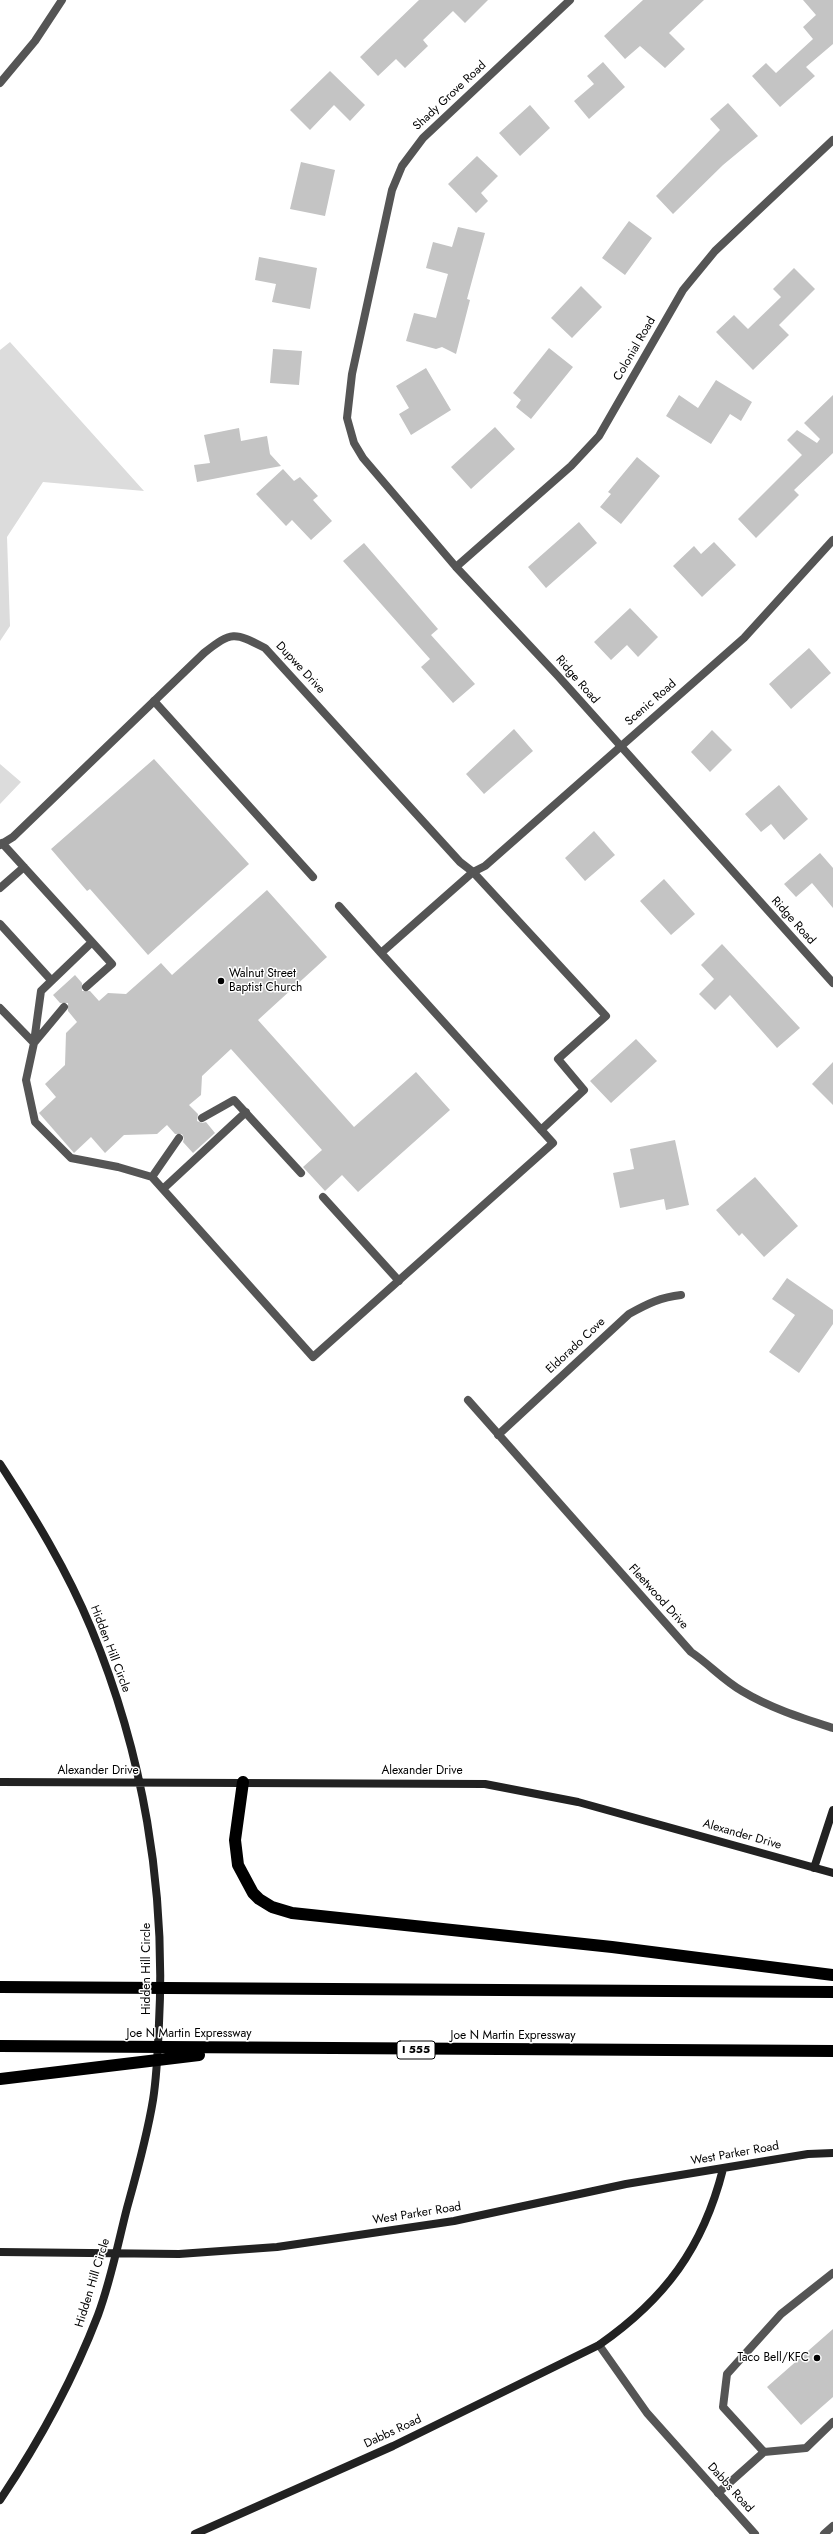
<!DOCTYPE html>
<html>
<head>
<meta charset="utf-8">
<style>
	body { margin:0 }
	canvas { display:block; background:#fff }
</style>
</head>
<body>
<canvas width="833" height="2534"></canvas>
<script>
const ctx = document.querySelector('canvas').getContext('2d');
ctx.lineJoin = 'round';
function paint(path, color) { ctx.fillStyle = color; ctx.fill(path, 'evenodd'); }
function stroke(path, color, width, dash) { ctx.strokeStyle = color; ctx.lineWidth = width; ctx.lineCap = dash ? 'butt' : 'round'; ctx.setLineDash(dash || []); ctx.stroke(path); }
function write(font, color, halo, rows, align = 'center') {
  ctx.font = font + ' Jost,sans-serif'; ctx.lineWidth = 3; ctx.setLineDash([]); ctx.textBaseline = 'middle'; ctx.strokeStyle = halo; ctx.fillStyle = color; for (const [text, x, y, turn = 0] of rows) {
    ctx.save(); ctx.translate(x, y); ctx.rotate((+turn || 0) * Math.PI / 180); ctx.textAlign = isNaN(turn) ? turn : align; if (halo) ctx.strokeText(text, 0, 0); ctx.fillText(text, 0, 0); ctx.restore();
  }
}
paint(new Path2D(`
	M10 342 144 491 43 482 7 537 10 626 0 641V350Z
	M0 764 21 782 0 804Z`), '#dcdcdc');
paint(new Path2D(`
	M419 0H488L465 23 453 11 423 40 428 46 405 68 396 59 378 76 360 57Z
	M643 0H704L669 33 685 49 665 68 640 46 625 59 604 36Z
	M803 0H833V44L806 67 815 76 780 107 752 76 766 63 776 73 813 39 803 27 816 15Z
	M603 62 625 87 589 119 574 101 594 84 587 76Z
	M330 71 365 105 350 121 334 105 310 130 290 110Z
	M728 103 758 136 723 165 673 214 656 196 720 130 710 119Z
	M530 105 550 128 520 156 499 133Z
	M477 156 498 176 481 193 488 201 476 213 448 184Z
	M301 162 335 170 325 216 290 209Z
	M629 221 652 238 625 275 602 258Z
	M458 227 485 233 467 299 470 300 456 354 442 347 436 349 406 341 414 313 436 318 448 274 426 268 433 242 452 247Z
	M259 257 317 268 310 309 272 302 276 284 255 280Z
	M794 268 815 289 779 325 789 335 753 370 716 332 734 315 748 329 781 297 773 289Z
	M581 286 602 307 572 338 551 318Z
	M549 348 573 367 531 419 516 407 521 400 513 393Z
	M273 349 302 351 299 385 270 383Z
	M426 368 451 410 411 435 399 414 409 408 396 386Z
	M716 380 752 402 741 421 730 414 711 444 666 416 679 395 698 408Z
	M833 395V453L794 490 799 495 756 538 738 519 802 455 787 440 797 430 817 443 820 439 804 423Z
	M495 427 515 449 471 489 451 467Z
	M239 428 241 441 267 436 270 454 281 466 197 482 194 465 210 463 204 435Z
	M637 457 660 476 621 524 600 507 611 494 608 492Z
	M283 469 294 481 300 477 318 496 313 500 332 521 311 540 292 520 286 526 256 494Z
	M579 522 597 543 546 588 528 567Z
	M714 542 736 565 702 597 673 566 694 546 701 554Z
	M364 543 438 629 431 635 475 684 453 703 421 667 430 659 343 561Z
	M630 608 658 637 638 657 627 645 611 660 594 642Z
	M809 648 831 673 791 709 769 684Z
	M514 729 533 751 484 794 466 774Z
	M712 730 732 750 710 772 691 752Z
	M154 759 249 864 148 955 90 889 87 891 51 849Z
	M779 785 808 819 784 840 771 824 761 832 745 814Z
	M594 831 615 855 585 881 565 858Z
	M820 853 833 868V908L812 883 796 897 784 884Z
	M664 879 695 914 671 935 640 901Z
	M267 890 327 957 258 1020 354 1127 416 1072 450 1110 358 1192 342 1175 325 1191 303 1167 322 1150 231 1049 202 1076 201 1095 189 1105 198 1114 197 1121 202 1123 206 1122 215 1133 193 1153 183 1142 184 1138 182 1134H175L167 1125 157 1134 124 1135 105 1153 91 1137 74 1153 39 1113 56 1097 45 1084 65 1065 66 1033 77 1022 68 1011V1003H60L53 995 75 975 82 983V991H90L99 1001 108 993 126 994 161 963 172 975Z
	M722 944 800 1028 777 1048 730 995 715 1010 699 994 714 979 701 965Z
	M636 1039 657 1061 611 1103 590 1081Z
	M833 1062V1105L812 1084Z
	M675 1140 689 1205 666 1210 664 1199 620 1208 613 1173 634 1169 630 1149Z
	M755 1177 798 1226 764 1257 742 1233 739 1236 716 1210Z
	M787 1278 833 1310V1324L799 1373 769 1352 795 1315 772 1299Z
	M833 2329V2397L801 2425 767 2387Z`), '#c4c4c4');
stroke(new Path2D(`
	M154 701 313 877
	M2 843 112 964 86 987
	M0 888 24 867
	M339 906 381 953 473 872 606 1016 558 1059 584 1090 541 1130
	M0 924 51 980
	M64 1007 34 1043 26 1080 35 1122 71 1158 118 1167 152 1177 313 1357 553 1143 381 953
	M0 1008 34 1043
	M34 1042 41 991 92 942
	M202 1118 234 1100 301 1173
	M152 1177 179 1138
	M164 1188 246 1112
	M323 1197 399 1281
	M764 2452 723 2407 727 2374 781 2314 833 2273
	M718 2493 764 2452 806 2448 833 2422
	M824 2534 833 2526`), '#555', 8);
stroke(new Path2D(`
	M570 0 423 138 402 166 392 190 352 374 347 418 354 443 363 458 456 567 558 676 833 983
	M0 83 35 41 62 0
	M456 567 571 466 599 436 683 290 715 251 833 140
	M0 845 13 837 204 653C232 631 234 632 265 648L460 862 473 872 485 866 744 638 833 540
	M468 1400 691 1652C709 1664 723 1680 742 1691 770 1708 802 1718 833 1728
	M498 1435 629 1314C647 1304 661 1297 681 1295
	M599 2345 647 2413 755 2534`), '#555', 8);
stroke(new Path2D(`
	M0 1464C34 1516 67 1570 91 1628 143 1753 166 1888 159 2023 158 2048 157 2075 153 2100 147 2137 137 2172 127 2208 118 2243 111 2280 98 2315 73 2380 39 2442 0 2500
	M0 1782 485 1784 578 1802 833 1873
	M814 1868 833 1810
	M0 2252 179 2254 277 2247 454 2221 626 2184 808 2154 833 2153
	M195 2534 393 2446 599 2345C665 2299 703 2248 723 2169`), '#222', 8);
stroke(new Path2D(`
	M243 1782 235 1840 238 1865 253 1893 259 1899 272 1907 292 1913 612 1947 833 1975
	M0 1987 833 1992
	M0 2046 833 2051
	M0 2079 199 2055`), '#000', 12);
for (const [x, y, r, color] of [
	[221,981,4,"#000"],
	[817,2358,4,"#000"]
]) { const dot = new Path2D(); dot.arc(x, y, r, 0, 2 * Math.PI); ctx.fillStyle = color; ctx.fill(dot); stroke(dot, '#fff', 1.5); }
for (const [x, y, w] of [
	[416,2050,38]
]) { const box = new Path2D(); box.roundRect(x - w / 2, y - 9, w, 18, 3); ctx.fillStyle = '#fff'; ctx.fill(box); stroke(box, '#000', 1); }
write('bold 11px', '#000', null, [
	["I 555",416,2050]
]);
write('12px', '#000', '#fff', [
	["Shady Grove Road",450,96,-43],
	["Colonial Road",635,349,-60],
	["Dupwe Drive",300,668,47],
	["Ridge Road",577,680,49],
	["Scenic Road",651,703,-41],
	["Ridge Road",793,921,48],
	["Eldorado Cove",576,1346,-43],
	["Fleetwood Drive",658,1597,48],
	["Hidden Hill Circle",110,1649,69],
	["Alexander Drive",98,1771],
	["Alexander Drive",422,1771],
	["Alexander Drive",742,1835,16],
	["Hidden Hill Circle",147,1969,-90],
	["Joe N Martin Expressway",189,2034],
	["Joe N Martin Expressway",513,2036],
	["West Parker Road",735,2154,-10],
	["West Parker Road",417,2214,-9],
	["Hidden Hill Circle",93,2283,-73],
	["Dabbs Road",393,2432,-25],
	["Dabbs Road",730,2488,48]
]);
write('12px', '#000', '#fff', [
	["Walnut Street",229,974],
	["Baptist Church",229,988],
	["Taco Bell/KFC",809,2358,"right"]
], 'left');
</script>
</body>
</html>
